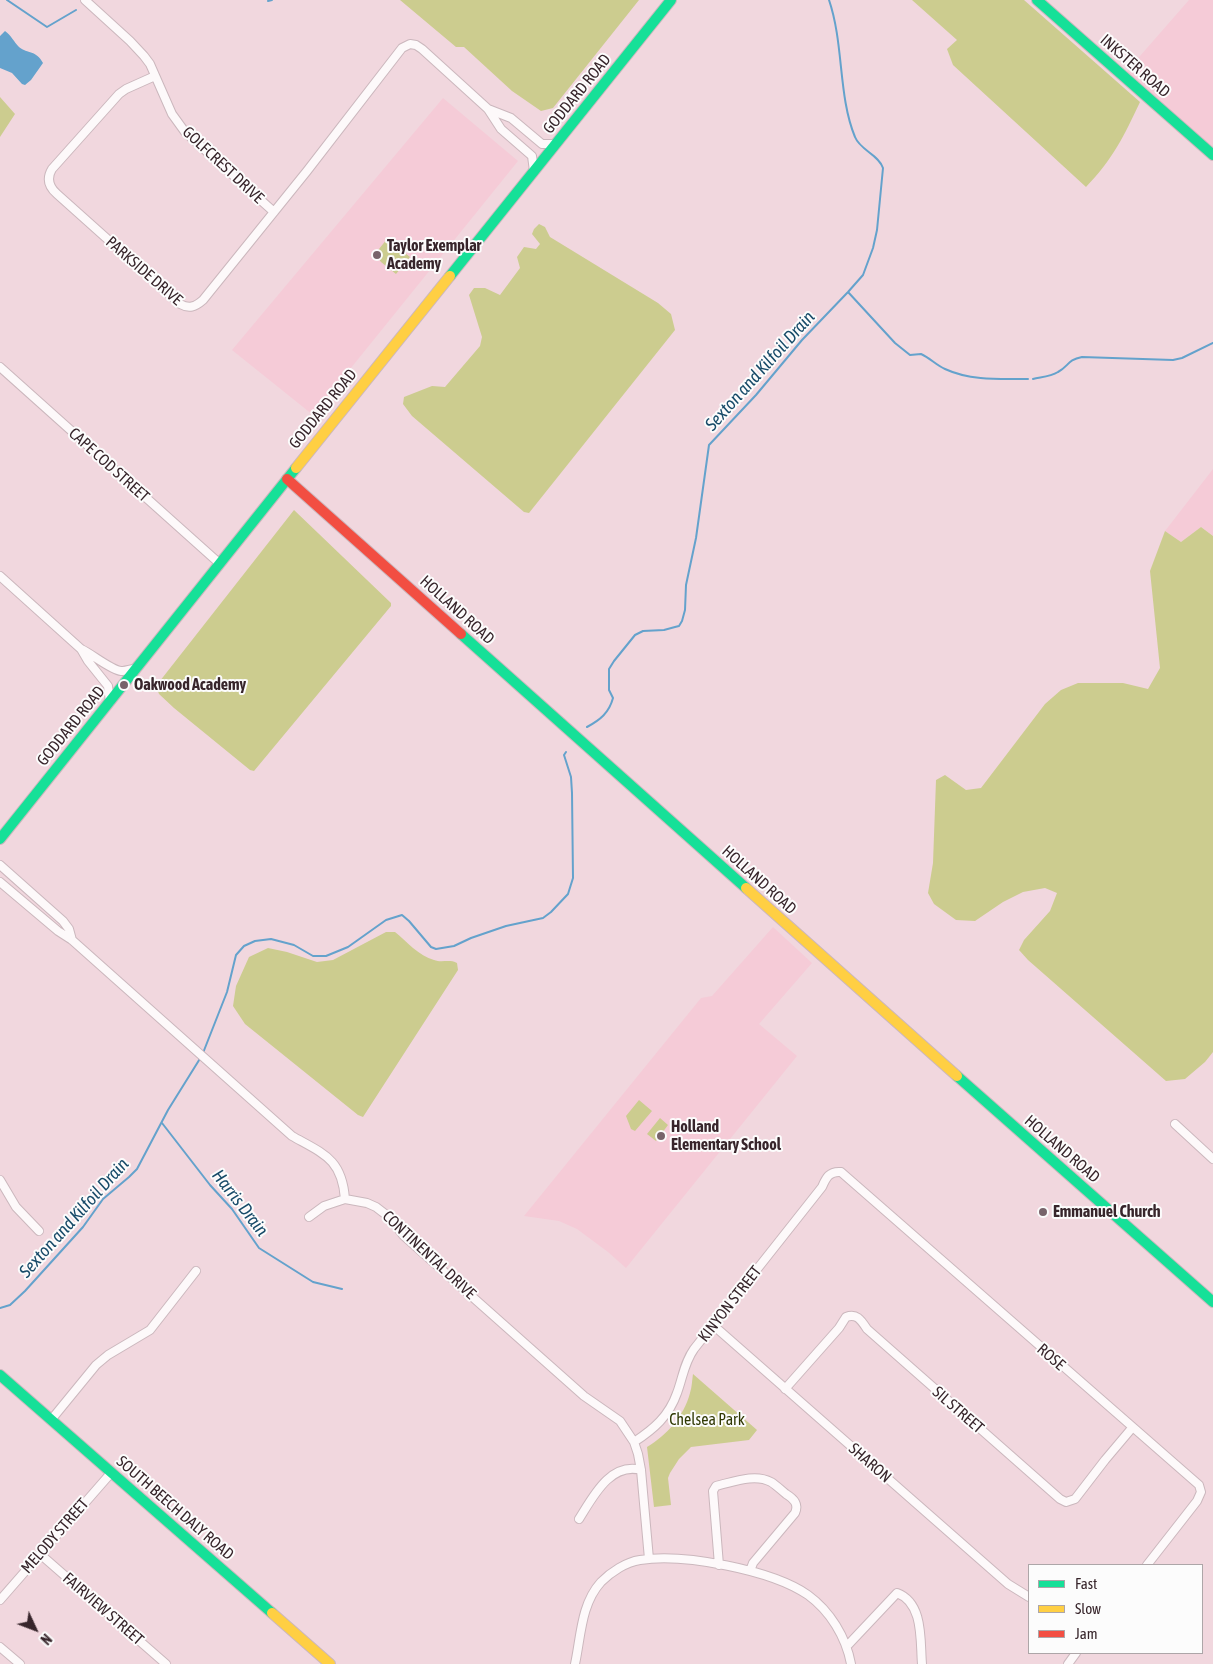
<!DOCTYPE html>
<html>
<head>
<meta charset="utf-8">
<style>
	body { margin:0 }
	#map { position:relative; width:1213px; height:1664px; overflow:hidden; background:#f1d7de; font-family:"Asap Condensed",sans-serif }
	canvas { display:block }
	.legend { position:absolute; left:1028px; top:1564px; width:175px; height:90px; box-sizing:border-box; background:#fcfcfc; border:1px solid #ada6a8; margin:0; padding:6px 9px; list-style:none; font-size:15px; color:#37252b }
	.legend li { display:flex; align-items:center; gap:10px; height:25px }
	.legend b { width:25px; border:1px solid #ada6a8 }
	.north { position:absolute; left:10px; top:1604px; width:50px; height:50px; -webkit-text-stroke:4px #fcfcfc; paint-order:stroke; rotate:133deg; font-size:14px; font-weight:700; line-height:20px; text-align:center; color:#37252b }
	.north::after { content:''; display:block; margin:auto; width:18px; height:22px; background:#37252b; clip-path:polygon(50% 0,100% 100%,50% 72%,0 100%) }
</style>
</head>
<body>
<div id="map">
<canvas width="1213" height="1664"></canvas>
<ul class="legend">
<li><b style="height:6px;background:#16e098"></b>Fast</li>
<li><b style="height:6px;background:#ffcf43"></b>Slow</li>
<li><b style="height:6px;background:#f24e42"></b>Jam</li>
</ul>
<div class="north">N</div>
</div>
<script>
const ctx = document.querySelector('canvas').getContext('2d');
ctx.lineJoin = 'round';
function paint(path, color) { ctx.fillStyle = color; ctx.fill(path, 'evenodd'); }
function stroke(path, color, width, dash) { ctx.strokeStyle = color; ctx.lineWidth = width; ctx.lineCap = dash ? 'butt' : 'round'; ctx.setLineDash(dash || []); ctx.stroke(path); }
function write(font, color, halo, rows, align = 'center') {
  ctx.font = font + ' "Asap Condensed",sans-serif'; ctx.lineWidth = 4; ctx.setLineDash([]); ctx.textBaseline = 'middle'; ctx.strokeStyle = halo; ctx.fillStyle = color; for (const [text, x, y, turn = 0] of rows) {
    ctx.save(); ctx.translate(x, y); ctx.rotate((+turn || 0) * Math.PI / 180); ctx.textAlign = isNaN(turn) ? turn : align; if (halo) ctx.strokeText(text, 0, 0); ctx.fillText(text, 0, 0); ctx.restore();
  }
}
paint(new Path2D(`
	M1189 0H1213V149L1126 72Z
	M443 98 518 161 313 415 232 350Z
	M1213 469V536L1201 527 1181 542 1165 531Z
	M773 927 812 963 759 1024 797 1056 626 1268 608 1252 577 1229 559 1221 524 1216 701 998 712 996Z`), '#f5cbd7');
paint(new Path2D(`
	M400 0H639L553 108 541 111 512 91 464 47H456Z
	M912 0H1024L1140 102C1124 136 1113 159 1086 187L953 65 947 49 957 40Z
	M0 97 15 114 0 137Z
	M539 224 545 227 550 237 658 303 671 314 675 330 529 513 524 512 412 416 403 404 404 397 432 386 445 387 480 346 482 337 469 295 474 288H485L500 295 520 268 517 257 524 247 536 249 540 244 532 234 534 229Z
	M387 239 410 257 396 274 381 262 375 254Z
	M294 510 391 603V606L254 771 250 770 174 708 159 694 156 686Z
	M1201 527 1213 536V1052L1205 1062 1185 1079 1166 1081 1028 960 1019 950 1024 940 1050 911 1057 893 1045 888 1023 892 1003 902 975 921 956 920 934 904 928 893 933 863 936 780 945 775 966 790 981 788 1045 704 1061 690 1078 683H1123L1148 689 1160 668 1150 571 1165 531 1181 542Z
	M386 932H395C406 941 419 956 434 960 441 963 450 959 457 963L458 970 363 1117 358 1115 245 1024 233 1006 236 986 249 957 268 948 287 952 317 962 333 960Z
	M639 1100 652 1111 635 1131 631 1129 626 1116Z
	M660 1118 668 1125 656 1141 647 1134Z
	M693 1374 757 1430 749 1440 691 1447 679 1459 670 1473 668 1478 671 1505 654 1507 647 1447C667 1435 684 1416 690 1393 692 1387 692 1380 693 1374Z`), '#cccc8f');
paint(new Path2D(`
	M5 31C11 35 14 42 19 47 28 54 36 50 43 63L31 80 25 85 22 84 12 73 0 68V36Z`), '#64a2cc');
stroke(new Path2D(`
	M7 0 47 27 76 10
	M268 1 272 0
	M848 292 895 343 910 355 921 354C930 358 936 365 945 369 971 381 1000 379 1028 379
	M1033 379C1041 377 1050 377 1058 372 1069 366 1067 360 1082 357L1173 360 1182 358 1213 343
	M587 727C600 720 609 713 613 698L609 690V669L614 661 635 635 643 631 664 630 675 627 679 626 682 621 685 610 686 585 696 538 709 445 756 395 802 340 848 292 863 275 873 248 877 230 883 168C879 155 860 150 855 137 838 96 844 44 829 0
	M203 1053 227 992 236 955 244 946 255 941 271 939 294 945 313 956H326L348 947 386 920 402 915 409 921 431 947 436 949 454 946 471 938 506 926 543 918 551 912 568 894 573 878 572 793 571 777 564 755 566 752
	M162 1123 210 1185 232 1209 259 1248 313 1282 342 1289
	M0 1308 10 1305 25 1291 83 1227 103 1199 129 1177 137 1169 168 1110 201 1057`), '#64a2cc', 2);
const street = new Path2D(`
	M85 0 130 41 144 56 150 64 172 114 185 132 274 212
	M155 76 126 89 119 94 52 169C46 179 49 187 57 194L180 304C189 309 195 307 203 300L307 171 402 48 410 44 416 45 422 49 488 109 501 129 532 156 534 171
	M488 109 511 118 542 144H556
	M0 367 219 563
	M0 576 81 649C92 654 111 670 121 671 125 671 132 669 137 668
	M81 649 88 661 108 686 110 702
	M0 865 63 921 69 929 72 940
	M0 882 58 931 72 940 292 1136C324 1154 342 1159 345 1199
	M1175 1124 1213 1159
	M0 1180 16 1207 39 1231
	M309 1217 324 1206 345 1199 367 1203 376 1207 389 1217 403 1235 432 1261 584 1396 620 1421 634 1442 638 1454 641 1470 649 1559
	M713 1325 1008 1584 1029 1597
	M785 1389 839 1328 846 1317C857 1313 861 1320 867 1329L1060 1499 1066 1502 1075 1499 1105 1460 1132 1428
	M51 1420 96 1365 108 1355 150 1330 196 1271
	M634 1442C654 1429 669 1416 677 1393 683 1377 684 1363 694 1349L822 1187C826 1178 829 1171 841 1172L1199 1485 1201 1492 1197 1501 1147 1565
	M579 1519C593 1497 610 1462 641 1470
	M40 1554 166 1664
	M719 1565 713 1491 716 1486C733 1482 755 1473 771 1482 776 1485 781 1490 786 1494 794 1499 799 1504 795 1513L753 1563 750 1571
	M0 1600 111 1473
	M847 1646 897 1593C924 1603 920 1641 922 1664
	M0 1647 20 1664
	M575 1664C581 1636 581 1604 601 1582 611 1572 626 1562 640 1560 683 1553 772 1570 808 1595 830 1611 846 1637 851 1664
	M1068 1664 1076 1653`);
const fast = new Path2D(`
	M1037 0 1213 155
	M450 276 671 0
	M461 634 746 888
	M0 839 296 468
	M957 1076 1213 1302
	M0 1375 272 1613`);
const slow = new Path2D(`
	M296 468 450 276
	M746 888 957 1076
	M272 1613 330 1664`);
const jam = new Path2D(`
	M287 479 461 634`);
stroke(street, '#cbb7bd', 10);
stroke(fast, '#cbb7bd', 12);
stroke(slow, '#cbb7bd', 12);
stroke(jam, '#cbb7bd', 12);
stroke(street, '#fdf9fa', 8);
stroke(fast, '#16e098', 10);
stroke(slow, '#ffcf43', 10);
stroke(jam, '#f24e42', 10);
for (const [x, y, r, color] of [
	[377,255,5,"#78636a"],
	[124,685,5,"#78636a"],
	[661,1136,5,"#78636a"],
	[1043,1212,5,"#78636a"]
]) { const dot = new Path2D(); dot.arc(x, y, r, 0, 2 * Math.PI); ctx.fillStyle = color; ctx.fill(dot); stroke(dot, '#fcfcfc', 2); }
write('16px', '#37252b', '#fcfcfc', [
	["INKSTER ROAD",1135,66,41],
	["GODDARD ROAD",577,94,-51],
	["GOLFCREST DRIVE",223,165,43],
	["PARKSIDE DRIVE",144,271,41],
	["GODDARD ROAD",323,409,-51],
	["CAPE COD STREET",109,465,42],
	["HOLLAND ROAD",457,610,42],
	["GODDARD ROAD",71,726,-51],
	["HOLLAND ROAD",759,880,42],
	["HOLLAND ROAD",1062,1149,41],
	["CONTINENTAL DRIVE",429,1255,43],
	["KINYON STREET",730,1304,-52],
	["ROSE",1051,1357,41],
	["SIL STREET",958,1410,41],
	["SHARON",870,1463,41],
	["SOUTH BEECH DALY ROAD",175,1508,41],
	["MELODY STREET",55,1536,-49],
	["FAIRVIEW STREET",103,1609,41]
]);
write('bold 16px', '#37252b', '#fcfcfc', [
	["Taylor Exemplar",387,246],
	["Academy",387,264],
	["Oakwood Academy",134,685],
	["Holland",671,1127],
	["Elementary School",671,1145],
	["Emmanuel Church",1053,1212]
], 'left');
write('16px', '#313904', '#fcfcfc', [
	["Chelsea Park",707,1420]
]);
write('italic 18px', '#184b69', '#fcfcfc', [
	["Sexton and Kilfoil Drain",760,371,-48],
	["Harris Drain",240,1203,52],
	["Sexton and Kilfoil Drain",74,1218,-48]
]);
</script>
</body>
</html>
